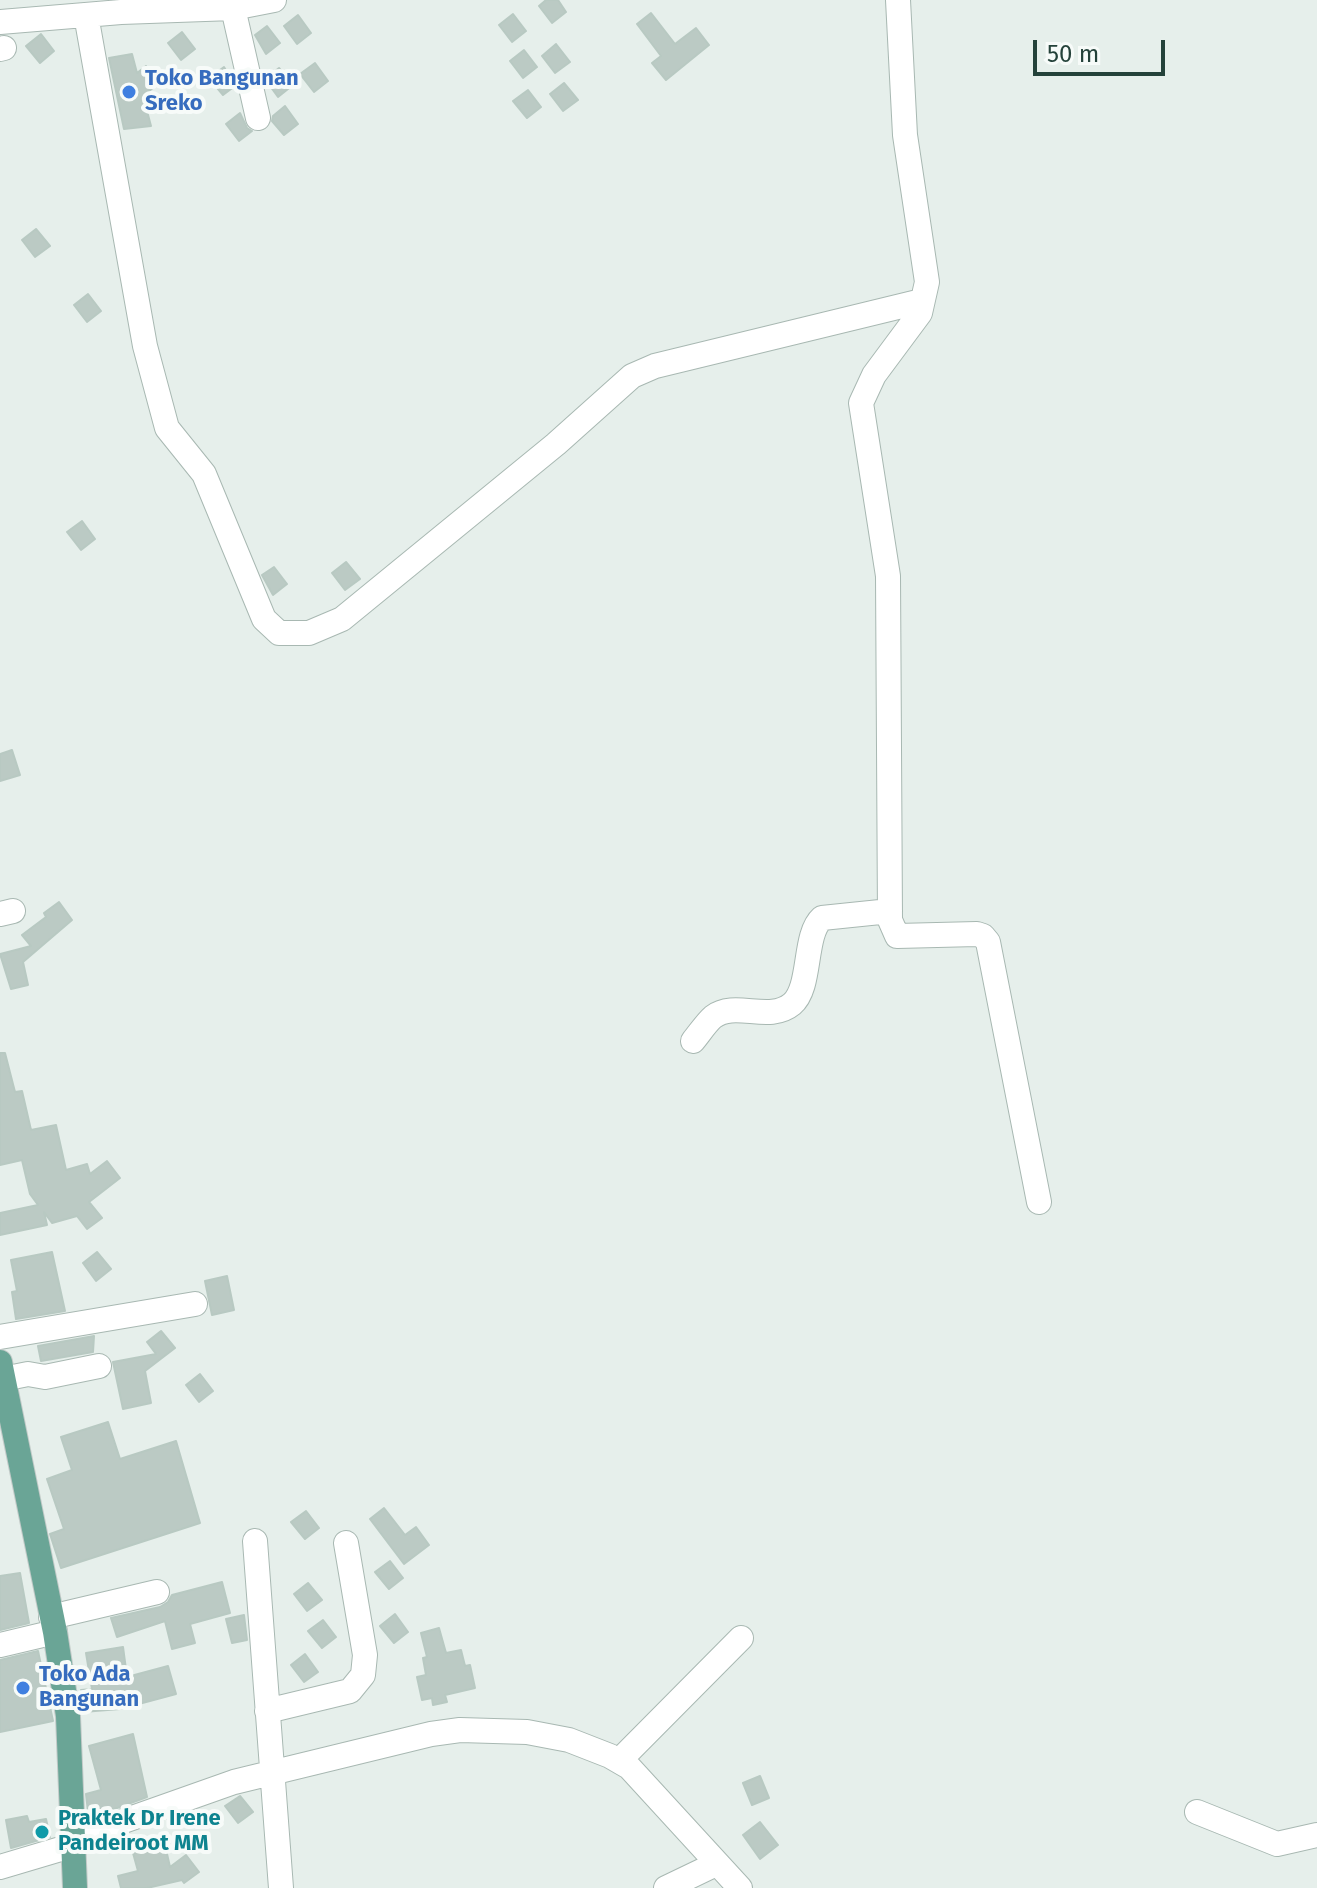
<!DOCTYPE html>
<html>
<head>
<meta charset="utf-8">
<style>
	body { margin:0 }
	#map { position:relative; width:1317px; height:1888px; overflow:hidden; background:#e6efeb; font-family:"Fira Sans",sans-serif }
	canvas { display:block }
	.scale { position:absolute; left:1033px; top:40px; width:132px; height:36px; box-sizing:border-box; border:4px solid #24423a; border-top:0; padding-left:10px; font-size:24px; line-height:28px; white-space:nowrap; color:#24423a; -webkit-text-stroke:6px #f7fbf9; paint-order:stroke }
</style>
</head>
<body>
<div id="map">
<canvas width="1317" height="1888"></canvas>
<div class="scale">50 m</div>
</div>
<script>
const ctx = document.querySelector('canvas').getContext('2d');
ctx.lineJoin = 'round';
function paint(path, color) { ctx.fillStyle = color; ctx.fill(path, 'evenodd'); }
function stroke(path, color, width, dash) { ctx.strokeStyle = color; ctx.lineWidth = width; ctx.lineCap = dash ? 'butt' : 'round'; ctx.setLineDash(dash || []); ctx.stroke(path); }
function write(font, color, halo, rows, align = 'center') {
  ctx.font = font + ' "Fira Sans",sans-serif'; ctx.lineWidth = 8; ctx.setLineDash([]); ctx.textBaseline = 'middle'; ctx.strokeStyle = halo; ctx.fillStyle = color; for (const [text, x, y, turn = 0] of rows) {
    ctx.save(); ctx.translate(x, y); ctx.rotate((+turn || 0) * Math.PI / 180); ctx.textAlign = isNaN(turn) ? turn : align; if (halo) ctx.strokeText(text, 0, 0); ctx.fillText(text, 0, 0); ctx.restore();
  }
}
const building = new Path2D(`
	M546 0H558L566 12 552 23 539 6Z
	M651 13 675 44 696 28 709 45 666 80 652 63 661 56 637 24Z
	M513 14 526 31 512 42 499 25Z
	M298 15 311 33 297 44 284 26Z
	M267 26 280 43 266 54 255 35Z
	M182 32 195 49 181 60 168 43Z
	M41 34 54 51 40 63 26 46Z
	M556 44 570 62 555 73 542 56Z
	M524 50 537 67 523 78 510 61Z
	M132 54 137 73 146 66 159 83 143 96 151 126 124 129 109 58Z
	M315 63 328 81 314 92 300 74Z
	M224 67 235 86 223 95 209 78Z
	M279 68 293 85 278 97 265 79Z
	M564 83 578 100 563 111 550 94Z
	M528 90 541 107 527 118 513 101Z
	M285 106 298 124 284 135 272 121 273 116Z
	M240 113 247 128 252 131 239 141 226 124Z
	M36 229 50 246 35 257 22 240Z
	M88 294 101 311 87 322 74 305Z
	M82 521 95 539 81 550 67 532Z
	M346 562 360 579 345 590 332 573Z
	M274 567 287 584 273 595 262 575Z
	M12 750 20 775 0 781V754Z
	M59 902 72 920 23 962 28 985 11 989 0 954 31 946 22 935 46 917 44 913Z
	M0 1053H5L15 1092 22 1091 31 1130 56 1125 66 1170 87 1164 90 1174 107 1161 120 1178 89 1202 102 1218 87 1229 77 1216 52 1223 44 1212 47 1225 0 1235V1213L38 1205 30 1194 22 1160 0 1165Z
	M52 1252 65 1311 16 1319 12 1292 17 1291 11 1260Z
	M97 1252 111 1269 96 1281 83 1263Z
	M227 1276 234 1310 212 1315 205 1281Z
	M161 1331 175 1348 145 1371 151 1403 123 1409 113 1362 156 1354 147 1342Z
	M94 1336 93 1352 41 1361 38 1346Z
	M200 1374 213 1391 199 1402 186 1385Z
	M108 1422 120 1459 176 1441 200 1523 61 1568 50 1534 64 1529 47 1479 72 1470 61 1437Z
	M384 1508 405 1535 416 1527 429 1545 404 1564 370 1519Z
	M306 1511 319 1528 305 1539 291 1522Z
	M390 1561 403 1578 389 1589 375 1572Z
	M20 1573 29 1623 0 1630V1576Z
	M222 1582 230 1613 190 1624 195 1643 172 1649 165 1621 117 1637 111 1618 160 1607 168 1602 172 1595Z
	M308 1583 322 1600 307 1611 294 1594Z
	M395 1614 408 1632 394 1643 380 1626Z
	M244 1615 247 1640 232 1643 226 1619Z
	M323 1620 336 1637 322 1648 308 1631Z
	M439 1628 446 1653 461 1650 465 1666 470 1665 475 1688 445 1695 447 1702 433 1705 432 1698 422 1700 417 1677 426 1675 423 1658 427 1657 421 1633Z
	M123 1647 127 1677 168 1666 176 1694 120 1709 83 1712 81 1690 92 1689 86 1653Z
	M38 1651 53 1721 0 1732V1660Z
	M305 1654 318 1672 304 1682 291 1665Z
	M133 1734 147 1797 106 1812 104 1807 88 1812 86 1794 101 1790 89 1746Z
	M760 1776 769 1798 752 1805 743 1783Z
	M240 1796 253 1812 238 1823 225 1806Z
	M27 1816 29 1822 46 1819 50 1837 11 1848 6 1820Z
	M760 1822 778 1845 760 1859 743 1835Z
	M165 1845 170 1867 186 1855 199 1872 184 1883 182 1880 147 1888H121L118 1876 138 1871 133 1853Z`);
paint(building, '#bbcac4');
stroke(building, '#b8c9c2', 2);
const minor = new Path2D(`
	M898 0 905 135 927 282 920 313 874 375 861 403 888 576 890 920 897 936 977 934 983 936 988 942 1039 1202
	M233 8 258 118
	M86 15 145 346 167 428 204 474 264 619 279 633H309L342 619 556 444 632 376 655 366 922 301
	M0 22 121 12 233 8 274 0
	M0 49 4 48
	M0 914 13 911
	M693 1041C699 1034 706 1023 713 1017 735 1000 769 1023 792 1004 812 987 803 935 822 918L890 911
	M0 1337 195 1304
	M3 1379 28 1374 45 1377 99 1366
	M255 1541 281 1888
	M51 1617 157 1592
	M0 1645 55 1632
	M267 1711 350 1691 363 1675 365 1655 346 1543
	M619 1761 741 1638
	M1197 1812 1277 1844 1317 1835
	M0 1867 74 1845 118 1823 234 1782 431 1734 460 1730 527 1732 569 1740 610 1756 629 1767 740 1888
	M666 1888 716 1864`);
const major = new Path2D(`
	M0 1362 55 1632 68 1716 75 1888`);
stroke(minor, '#a8b8b2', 26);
stroke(major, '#c2cac8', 26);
stroke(minor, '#fff', 24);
stroke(major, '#6aa596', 24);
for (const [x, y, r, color] of [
	[129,92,8,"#3f7fe0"],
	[23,1688,8,"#3f7fe0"],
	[42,1832,8,"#0f9aa8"]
]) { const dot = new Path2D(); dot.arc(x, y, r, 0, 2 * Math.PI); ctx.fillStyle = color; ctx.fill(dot); stroke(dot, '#f7fbf9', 3); }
write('bold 22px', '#366cbe', '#f7fbf9', [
	["Toko Bangunan",145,79],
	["Sreko",145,104],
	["Toko Ada",39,1675],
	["Bangunan",39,1700]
], 'left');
write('bold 22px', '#0d838f', '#f7fbf9', [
	["Praktek Dr Irene",58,1819],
	["Pandeiroot MM",58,1844]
], 'left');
</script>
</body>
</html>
